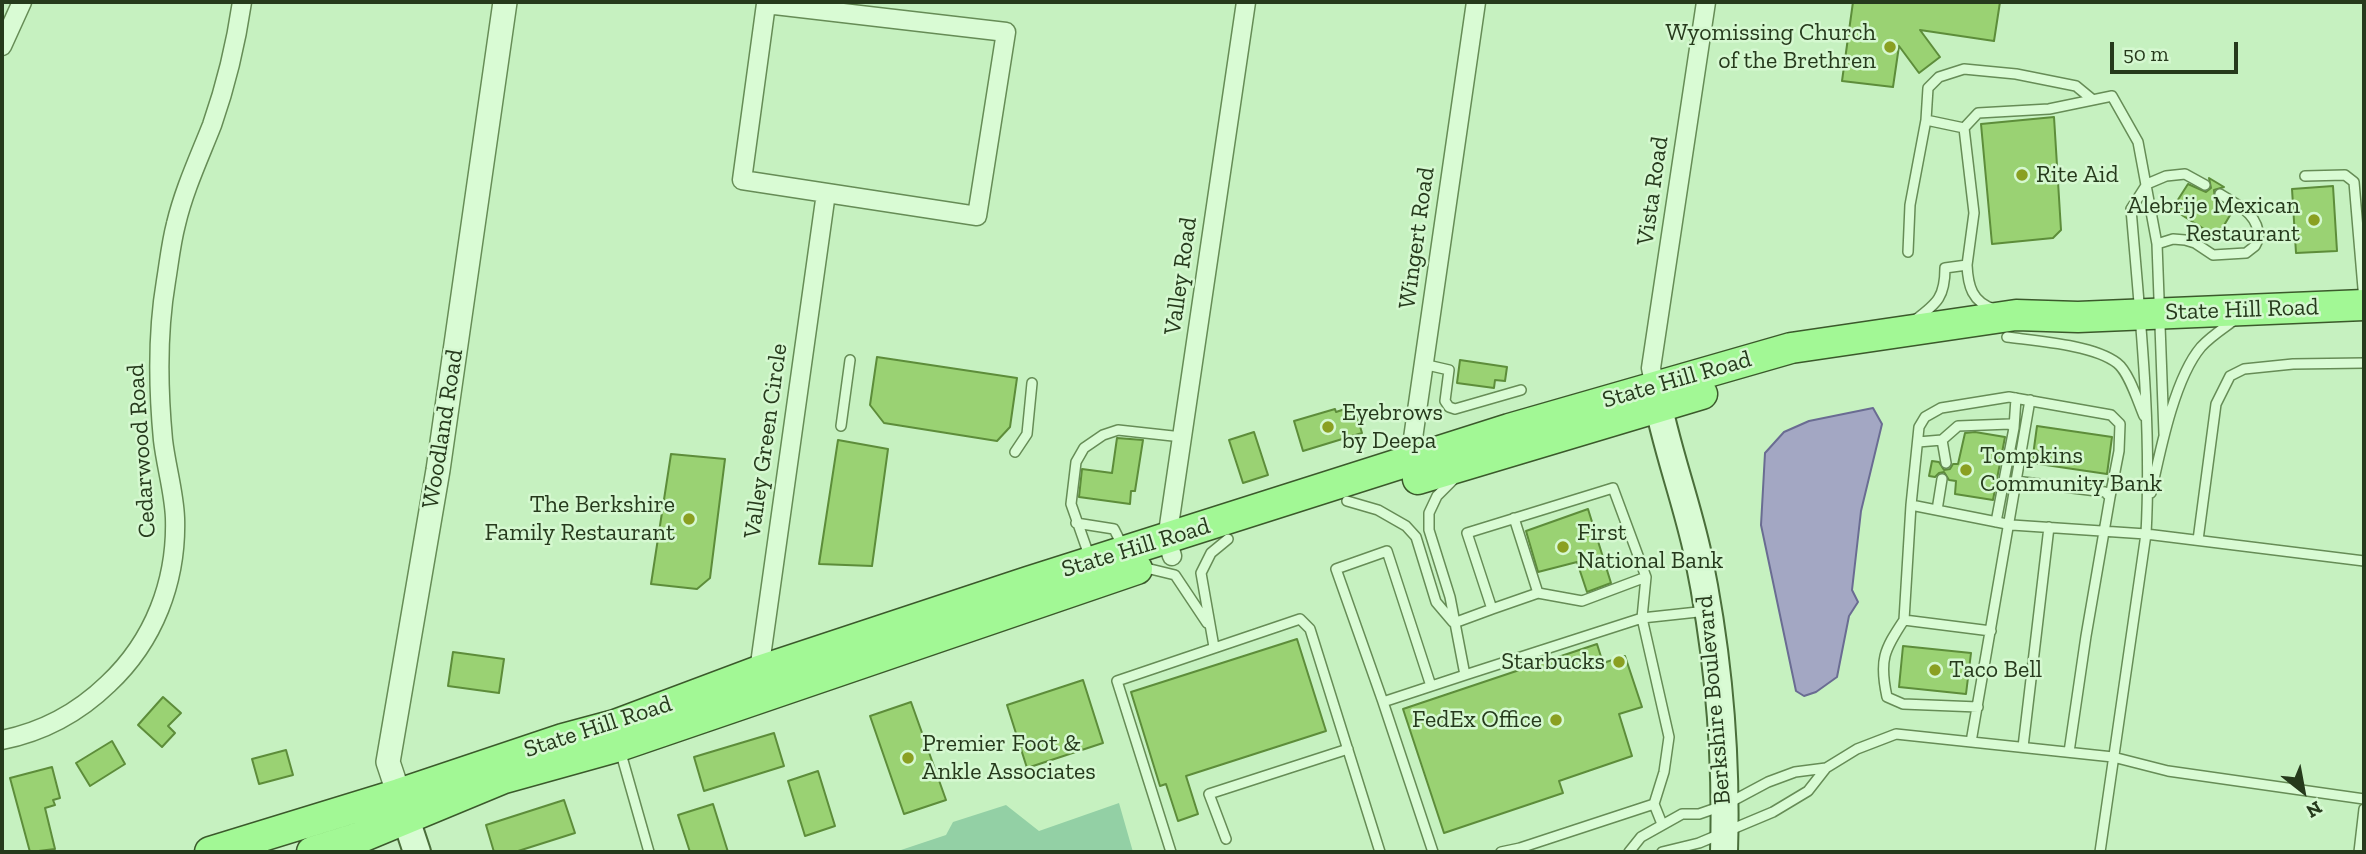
<!DOCTYPE html>
<html>
<head>
<meta charset="utf-8">
<style>
	body { margin:0 }
	#map { position:relative; width:2366px; height:854px; overflow:hidden; background:#c6f1c0; font-family:"Zilla Slab",serif }
	canvas { display:block }
	.frame { position:absolute; inset:0; border:4px solid #263a1c; pointer-events:none }
	.north { position:absolute; left:2268px; top:756px; width:70px; height:70px; -webkit-text-stroke:5px #d5f8d0; paint-order:stroke; rotate:149deg; font-size:19px; font-weight:700; line-height:28px; text-align:center; color:#263a1c }
	.north::after { content:''; display:block; margin:auto; width:24px; height:32px; background:#263a1c; clip-path:polygon(50% 0,100% 100%,50% 72%,0 100%) }
	.scale { position:absolute; left:2110px; top:42px; width:128px; height:32px; box-sizing:border-box; border:4px solid #263a1c; border-top:0; padding-left:9px; font-size:21px; line-height:24px; white-space:nowrap; color:#263a1c; -webkit-text-stroke:5px #d5f8d0; paint-order:stroke }
</style>
</head>
<body>
<div id="map">
<canvas width="2366" height="854"></canvas>
<div class="frame"></div>
<div class="north">N</div>
<div class="scale">50 m</div>
</div>
<script>
const ctx = document.querySelector('canvas').getContext('2d');
ctx.lineJoin = 'round';
function paint(path, color) { ctx.fillStyle = color; ctx.fill(path, 'evenodd'); }
function stroke(path, color, width, dash) { ctx.strokeStyle = color; ctx.lineWidth = width; ctx.lineCap = dash ? 'butt' : 'round'; ctx.setLineDash(dash || []); ctx.stroke(path); }
function write(font, color, halo, rows, align = 'center') {
  ctx.font = font + ' "Zilla Slab",serif'; ctx.lineWidth = 5; ctx.setLineDash([]); ctx.textBaseline = 'middle'; ctx.strokeStyle = halo; ctx.fillStyle = color; for (const [text, x, y, turn = 0] of rows) {
    ctx.save(); ctx.translate(x, y); ctx.rotate((+turn || 0) * Math.PI / 180); ctx.textAlign = isNaN(turn) ? turn : align; if (halo) ctx.strokeText(text, 0, 0); ctx.fillText(text, 0, 0); ctx.restore();
  }
}
paint(new Path2D(`
	M1119 803 1133 852H895L946 835 953 822 1006 805 1039 831Z`), '#93d0a5');
const water = new Path2D(`
	M1873 408 1882 424 1861 511 1852 590 1858 602 1849 616 1837 677 1816 692 1804 696 1796 691 1761 525 1765 453 1784 432 1809 421Z`);
paint(water, '#a3a7c3');
stroke(water, '#6a6c92', 2);
const building = new Path2D(`
	M1853 2H2000L1994 41 1920 30 1940 57 1919 73 1899 46 1893 87 1842 81Z
	M2054 117 2061 230 2053 238 1992 244 1981 124Z
	M2209 178 2224 187 2214 190 2215 202 2232 212 2217 237 2172 209 2188 184 2206 192 2211 188Z
	M2333 186 2337 251 2296 253 2292 189Z
	M877 357 1017 378 1010 427 997 441 884 423 870 405Z
	M1460 360 1507 367 1505 381 1495 380 1494 388 1457 383Z
	M1354 406 1362 433 1303 451 1294 421 1335 409 1336 412Z
	M2037 426 2112 437 2107 474 2032 463Z
	M1254 432 1268 475 1243 483 1229 440Z
	M1975 432 2005 437 1993 500 1955 494 1956 481 1949 480 1944 472 1939 473 1935 477 1929 476 1932 461 1939 462 1944 470 1950 469 1953 464H1958L1965 433Z
	M1117 438 1143 440 1135 491H1131L1130 504 1079 497 1082 469 1112 473Z
	M838 440 888 449 872 566 819 564Z
	M671 454 725 459 710 578 697 589 651 584Z
	M1588 509 1611 583 1587 592 1577 562 1538 572 1526 531Z
	M1297 639 1326 731 1186 776 1198 814 1178 821 1166 784 1160 786 1131 692Z
	M1597 644 1603 663 1625 656 1642 707 1619 714 1632 756 1559 781 1563 793 1444 833 1403 709Z
	M1903 646 1971 653 1966 694 1899 687Z
	M453 652 504 659 499 693 448 686Z
	M1083 680 1103 743 1027 768 1007 705Z
	M163 697 181 713 168 726 175 733 162 747 138 725Z
	M911 702 946 800 904 814 870 716Z
	M774 733 784 766 704 791 694 757Z
	M112 741 125 764 90 786 76 763Z
	M286 750 293 775 259 784 252 759Z
	M52 767 60 798 53 800 55 805 45 808 55 849 30 852 10 778Z
	M818 771 835 826 805 836 788 781Z
	M564 800 575 833 515 852H494L486 825Z
	M713 804 728 852H690L678 815Z`);
paint(building, '#9ad273');
stroke(building, '#5d8d3a', 2);
const service = new Path2D(`
	M1926 120 1928 88 1939 77 1964 69 2016 74 2076 86 2093 100
	M1964 128 1978 113 2049 109 2112 96 2138 142 2157 244 2164 434
	M2305 176 2345 175 2354 182 2364 300
	M2157 244 2173 239 2185 240 2195 243 2213 255 2246 253 2255 246 2259 238C2258 213 2239 206 2220 194
	M1908 252 1910 205 1926 120 1964 128
	M1967 265C1968 286 1972 302 1994 309
	M1915 320C1938 303 1945 296 1945 268L1967 265 1974 213 1964 128
	M2007 337C2037 341 2094 345 2117 363 2129 372 2138 402 2144 416
	M1423 364 1449 370 1445 401 1449 407 1455 409 1521 390
	M841 426 850 360
	M2014 428 2016 398
	M1942 440 1946 463
	M1918 442 1942 440 1958 426 2010 424 2014 428 1996 522
	M1015 452 1027 434 1032 383
	M2015 481 2105 492 2110 497 2086 636 2069 752
	M2151 493C2160 452 2174 379 2201 347 2211 336 2224 328 2236 319
	M1347 501 1378 510 1406 526 1416 537 1436 602 1453 622
	M1911 505 2012 525 2146 534 2364 561
	M1937 510 1942 479
	M1514 518 1538 593
	M1076 523 1114 529 1123 547
	M2198 540 2216 404 2230 376 2244 369 2293 364 2364 363
	M1090 558 1071 504 1076 462 1084 448 1103 435 1118 430 1182 437
	M1142 567 1175 575 1207 623
	M1492 609 1538 593 1582 601 1646 577
	M1904 620 1911 505 1919 427 1925 417 1941 408 2009 397 2111 415 2120 424 2119 451 2110 497
	M1454 623 1492 609 1467 533 1613 488 1646 577 1642 618 1669 737 1664 772 1654 804 1662 824
	M1214 647 1201 573 1211 553 1228 539
	M1465 675 1642 618 1707 611
	M1383 702 1336 569 1387 551 1431 686
	M1978 707 1903 704 1887 697C1879 660 1884 650 1904 620L1991 631
	M1971 742 2030 400
	M2023 747 2049 527
	M620 750 649 852
	M1226 839 1209 794 1348 749
	M1520 848 1654 804
	M1171 852 1117 681 1300 619 1310 629 1380 852
	M1433 852 1383 702 1465 675 1450 597 1429 530V513L1437 496 1453 480
	M1501 852 1520 848 1521 851
	M1629 852 1641 837 1682 814H1699L1725 805 1768 782 1795 772 1826 768 1857 749 1896 734 2113 757 2168 771 2364 799
	M1662 852 1699 843 1773 812 1808 791 1826 768
	M2100 852 2146 534C2152 425 2140 317 2131 209L2147 184 2166 176 2185 174 2205 185
	M2359 852 2364 809`);
const minor = new Path2D(`
	M766 4 1006 32 977 216 742 180 766 4V2
	M2 46 22 2
	M1655 387 1651 368 1706 2
	M1409 466 1476 2
	M1172 556 1167 539 1246 2
	M760 678 759 671 826 193
	M2 740C42 732 78 713 108 684 154 641 177 581 175 518 174 492 166 466 163 440 158 387 157 334 166 281 169 263 171 243 176 224 184 190 199 158 212 125 226 85 236 43 242 2`);
const tertiary = new Path2D(`
	M404 810 388 762 438 470 505 2`);
const secondary = new Path2D(`
	M1655 389C1665 445 1686 499 1698 555 1718 652 1727 753 1724 852
	M406 819 417 852`);
const primary = new Path2D(`
	M1418 479 1702 394
	M210 852 399 794 563 739 615 725 759 671 1028 582 1509 429 1791 348 2016 315 2078 317 2364 305
	M312 852 364 836 504 778 619 746 1137 569`);
stroke(service, '#668c56', 12);
stroke(minor, '#668c56', 21);
stroke(tertiary, '#668c56', 26);
stroke(secondary, '#4a6e3a', 30);
stroke(primary, '#3b592b', 33);
stroke(service, '#d9fbd4', 9);
stroke(minor, '#d9fbd4', 18);
stroke(tertiary, '#d9fbd4', 23);
stroke(secondary, '#d9fbd4', 26);
stroke(primary, '#a2f895', 30);
for (const [x, y, r, color] of [
	[1890,47,7,"#8aa022"],
	[2022,175,7,"#8aa022"],
	[2314,220,7,"#8aa022"],
	[1328,427,7,"#8aa022"],
	[1966,470,7,"#8aa022"],
	[689,519,7,"#8aa022"],
	[1563,547,7,"#8aa022"],
	[1619,662,7,"#8aa022"],
	[1935,670,7,"#8aa022"],
	[1556,720,7,"#8aa022"],
	[908,758,7,"#8aa022"]
]) { const dot = new Path2D(); dot.arc(x, y, r, 0, 2 * Math.PI); ctx.fillStyle = color; ctx.fill(dot); stroke(dot, '#d5f8d0', 2.5); }
write('24px', '#263a1c', '#d5f8d0', [
	["Wyomissing Church",1876,33,"right"],
	["of the Brethren",1876,61,"right"],
	["Rite Aid",2036,175],
	["Alebrije Mexican",2300,206,"right"],
	["Restaurant",2300,234,"right"],
	["Eyebrows",1342,413],
	["by Deepa",1342,441],
	["Tompkins",1980,456],
	["Community Bank",1980,484],
	["The Berkshire",675,505,"right"],
	["Family Restaurant",675,533,"right"],
	["First",1577,533],
	["National Bank",1577,561],
	["Starbucks",1605,662,"right"],
	["Taco Bell",1949,670],
	["FedEx Office",1542,720,"right"],
	["Premier Foot &",922,744],
	["Ankle Associates",922,772]
], 'left');
write('24px', '#263a1c', '#d5f8d0', [
	["Vista Road",1653,191,-82],
	["Wingert Road",1417,238,-82],
	["Valley Road",1181,276,-82],
	["State Hill Road",2242,310,-2],
	["State Hill Road",1677,380,-16],
	["Woodland Road",443,429,-81],
	["Valley Green Circle",766,441,-82],
	["Cedarwood Road",142,451,-94],
	["State Hill Road",1136,548,-17],
	["Berkshire Boulevard",1714,700,-95],
	["State Hill Road",598,727,-18]
]);
</script>
</body>
</html>
